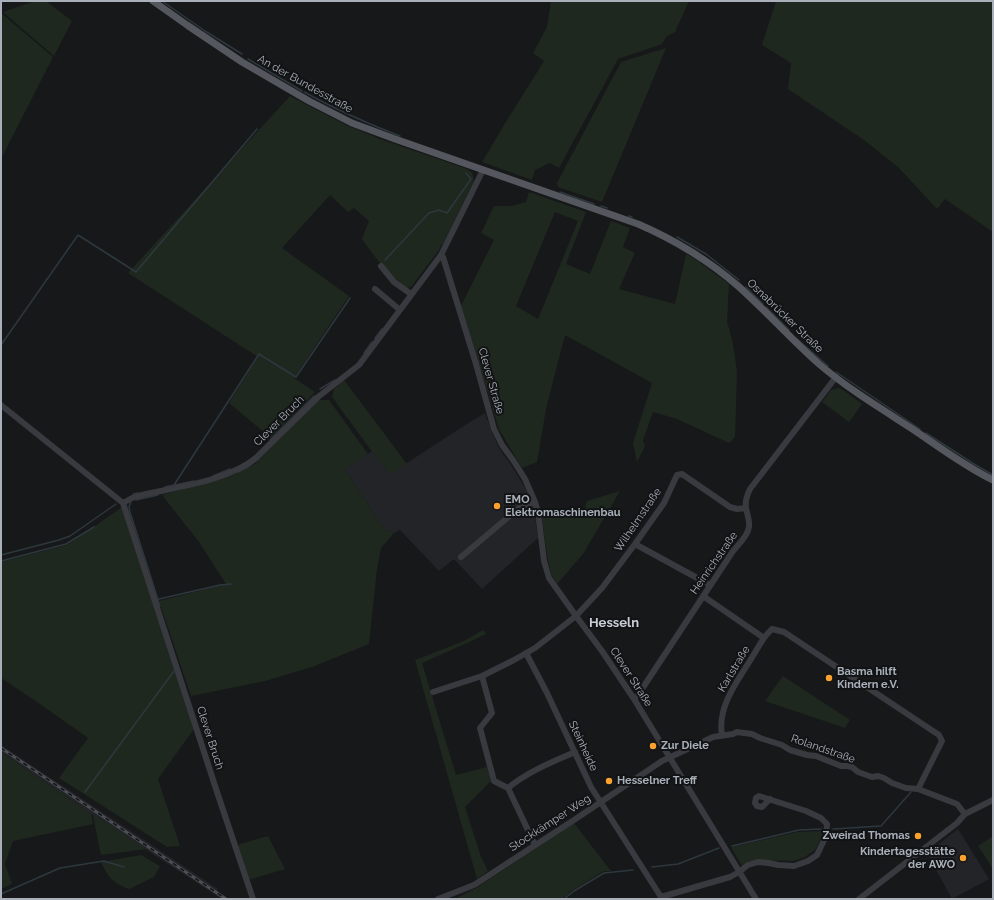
<!DOCTYPE html>
<html>
<head>
<meta charset="utf-8">
<style>
	body { margin:0 }
	#map { position:relative; width:994px; height:900px; overflow:hidden; background:#17181a; font-family:Raleway,sans-serif }
	canvas { display:block }
	.frame { position:absolute; inset:0; border:2px solid #a9b0ba; pointer-events:none }
</style>
</head>
<body>
<div id="map">
<canvas width="994" height="900"></canvas>
<div class="frame"></div>
</div>
<script>
const ctx = document.querySelector('canvas').getContext('2d');
ctx.lineJoin = 'round';
function paint(path, color) { ctx.fillStyle = color; ctx.fill(path, 'evenodd'); }
function stroke(path, color, width, dash) { ctx.strokeStyle = color; ctx.lineWidth = width; ctx.lineCap = dash ? 'butt' : 'round'; ctx.setLineDash(dash || []); ctx.stroke(path); }
function write(font, color, halo, rows, align = 'center') {
  ctx.font = font + ' Raleway,sans-serif'; ctx.lineWidth = 4; ctx.setLineDash([]); ctx.textBaseline = 'middle'; ctx.strokeStyle = halo; ctx.fillStyle = color; for (const [text, x, y, turn = 0] of rows) {
    ctx.save(); ctx.translate(x, y); ctx.rotate((+turn || 0) * Math.PI / 180); ctx.textAlign = isNaN(turn) ? turn : align; if (halo) ctx.strokeText(text, 0, 0); ctx.fillText(text, 0, 0); ctx.restore();
  }
}
paint(new Path2D(`
	M485 413 493 435 499 448 513 468 533 501 538 538 482 589 454 559 439 571 400 530 394 533 384 529 345 470 372 451 387 472H393L462 427Z
	M1 745 218 889 217 891 228 899H222L91 814 1 752Z
	M958 829 989 879 952 899 927 853Z`), '#232427');
paint(new Path2D(`
	M35 1H46L72 21 54 56 3 12Z
	M551 1H689L675 32 667 36 662 44 618 59 559 168 550 163 535 170 532 180 482 162 504 125 544 61 533 53 547 27Z
	M776 1H993V232L945 199 937 209 898 167 864 140 788 89 791 63 762 45Z
	M1 13 53 57 1 159Z
	M666 48 602 202 558 187 557 183 621 62Z
	M290 96 346 125 380 139 467 169C474 173 474 176 473 183L443 244 441 245 439 250 411 287 406 288C388 275 375 257 362 239L369 221 354 208 348 212 330 195 282 248 349 296 294 378 315 392 271 438 229 403 258 357 128 273Z
	M529 192 586 212 566 264 590 274 611 221 630 228 623 247 635 253 619 289 675 304 686 254 698 261 729 284 727 321 733 344 737 372 735 437 729 443 677 419 653 412 643 440 645 446 637 462 633 443 652 383 565 335 546 409 537 462 522 468 499 429 461 306 494 240 481 233 494 206H512L526 202ZM555 212 578 221 538 319 516 306Z
	M344 380 407 464 393 472H387L332 397 334 389Z
	M838 388 843 390 862 404 849 422 822 402 831 390Z
	M319 400H329L368 454 345 470 384 529 394 533 381 548 377 569 369 644 312 667 265 681 191 696 159 601 226 584 199 542 162 495 207 483 226 478 255 464 304 414Z
	M620 491 583 554 557 584 552 576 548 561 541 512H584L587 501Z
	M122 507 194 729 158 779 180 846 167 847 59 778 88 738 43 706 1 678V562L67 545 78 538Z
	M483 630 486 634 467 643 422 663 456 775 487 767 491 781 465 807 481 857 488 871 477 879 415 660 464 641Z
	M783 676 850 720 845 728 765 701Z
	M1 752 91 814 93 824 13 841 5 864 12 884 1 889Z
	M93 815 146 849 101 855Z
	M574 823 611 871H604L573 890 562 899H457L459 897 476 888Z
	M822 831V836L815 850 805 857 793 861 758 860 742 866 732 849V847L798 832Z
	M268 836 285 869 248 880 237 848 240 844Z
	M993 836V869L978 846Z
	M141 855 160 866 154 877 129 889C112 883 108 877 101 862Z`), '#1f281f');
stroke(new Path2D(`
	M162 1 205 31 242 54
	M248 59 302 91
	M304 92C335 109 366 123 400 136
	M560 192 594 204
	M601 206 607 208
	M629 216 632 217
	M677 237 706 254 739 280
	M385 260 429 213 439 210 447 213 471 179 466 173
	M746 287 763 304
	M766 307 789 330
	M375 338 382 329
	M797 339 828 366
	M1 345 78 235 136 272 257 129
	M364 353 372 342
	M836 372 920 429
	M320 389 335 380
	M926 433 974 464 993 475
	M270 440 314 396
	M238 472 248 467 259 459
	M213 476 230 469
	M175 485 194 481
	M165 487 174 485 259 354 296 377 350 298
	M133 494 138 493
	M136 500 158 495
	M131 502 129 507 130 512 160 606
	M1 555 59 540 70 536 116 504
	M1 561 66 544 94 527
	M159 599 220 585 231 584
	M85 792 174 671
	M833 829 881 826 911 792
	M732 846 799 830 821 829
	M652 867 678 864 719 848
	M1 894 60 868 104 861 124 867
	M564 899 574 891 604 873 633 870`), '#2d383e', 1.5);
stroke(new Path2D(`
	M441 255 443 257 476 364 494 429 502 445 513 460 525 479 535 502 538 512 544 561 549 578 576 616 602 651 634 699 756 899
	M381 266 394 282 411 294
	M375 289 400 310
	M1 405 123 503 218 795 253 899
	M123 503 132 498 138 496C175 487 227 482 257 457L318 397 359 365 441 255 483 170
	M635 544 710 585
	M461 557 519 508 535 502
	M703 596 764 638
	M526 653 547 693 591 787 661 897 730 877 739 872 748 865 758 862 769 863 778 865 794 866 808 861 817 855 826 836 827 824 821 818 806 811 762 797 759 796 756 798 755 803 757 806 762 807 770 799
	M482 676 492 713 480 728 494 781 508 788 535 845
	M433 692 482 676 514 660 535 648 576 616 602 588 635 544 664 503 677 475 682 474 730 507 737 509 746 508
	M634 699 638 695 733 551C738 545 748 536 749 527 750 521 747 514 746 508 745 502 747 495 750 489L836 377
	M722 735C717 707 737 682 751 659 755 653 759 645 764 638 766 635 769 632 772 629L784 632 939 735 942 741 918 789
	M508 788C527 772 552 762 575 752
	M438 899 474 885 574 820 662 761 713 737 733 734 737 732 744 733 752 734 760 738 782 745 790 750 807 755 816 756 841 766H847L852 767 858 772 872 777 878 776 884 778 892 783 906 788 918 789 957 804 965 814
	M859 899 957 823 965 814 993 800`), '#383a3f', 6);
stroke(new Path2D(`
	M153 1 187 25 242 62 309 101 352 123 395 139 638 224C675 240 708 260 738 286 766 311 791 339 819 364 847 388 880 408 911 428 938 446 964 466 993 480`), '#54575e', 7);
const rail = new Path2D(`
	M1 748 226 899`);
stroke(rail, '#4b4e54', 3);
stroke(rail, '#121315', 1.5, [4.5]);
for (const [x, y, r, color] of [
	[497,506,4,"#fba12e"],
	[829,678,4,"#fba12e"],
	[653,746,4,"#fba12e"],
	[609,781,4,"#fba12e"],
	[918,836,4,"#fba12e"],
	[963,858,4,"#fba12e"]
]) { const dot = new Path2D(); dot.arc(x, y, r, 0, 2 * Math.PI); ctx.fillStyle = color; ctx.fill(dot); stroke(dot, '#121315', 1.5); }
write('11px', '#a9b0ba', '#121315', [
	["An der Bundesstraße",305,84,29],
	["Osnabrücker Straße",785,316,44],
	["Clever Straße",491,381,74],
	["Clever Bruch",279,421,-45],
	["Wilhelmstraße",638,520,-56],
	["Heinrichstraße",714,563,-55],
	["Karlstraße",734,669,-59],
	["Clever Straße",631,677,57],
	["Clever Bruch",210,738,72],
	["Steinheide",583,746,65],
	["Rolandstraße",823,749,19],
	["Stockkämper Weg",550,823,-33]
]);
write('bold 11px', '#a9b0ba', '#121315', [
	["EMO",505,500],
	["Elektromaschinenbau",505,513],
	["Basma hilft",837,672],
	["Kindern e.V.",837,685],
	["Zur Diele",661,746],
	["Hesselner Treff",617,781],
	["Zweirad Thomas",910,836,"right"],
	["Kindertagesstätte",955,852,"right"],
	["der AWO",955,865,"right"]
], 'left');
write('bold 13px', '#caced6', '#121315', [
	["Hesseln",614,623]
]);
</script>
</body>
</html>
